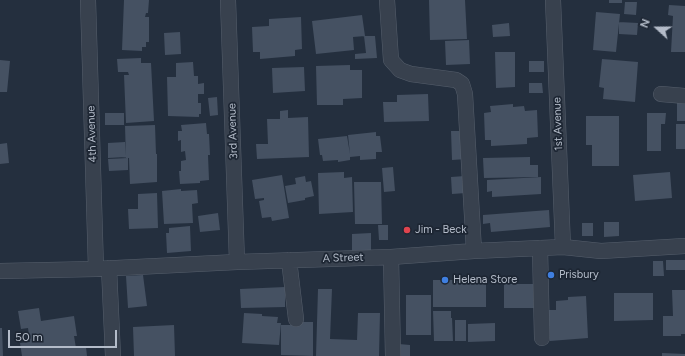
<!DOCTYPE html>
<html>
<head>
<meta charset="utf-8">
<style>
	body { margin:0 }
	#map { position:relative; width:685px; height:356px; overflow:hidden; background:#242f3e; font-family:Figtree,sans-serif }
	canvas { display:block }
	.north { position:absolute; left:637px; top:8px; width:40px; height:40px; -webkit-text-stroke:3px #1d2633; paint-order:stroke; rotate:291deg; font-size:11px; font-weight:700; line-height:16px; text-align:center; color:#b4bcc9 }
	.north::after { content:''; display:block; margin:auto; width:14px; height:18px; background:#b4bcc9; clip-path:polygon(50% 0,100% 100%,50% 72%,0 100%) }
	.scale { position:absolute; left:8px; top:330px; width:109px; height:18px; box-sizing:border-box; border:2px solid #b4bcc9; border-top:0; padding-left:5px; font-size:12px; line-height:14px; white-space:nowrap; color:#b4bcc9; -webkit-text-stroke:3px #1d2633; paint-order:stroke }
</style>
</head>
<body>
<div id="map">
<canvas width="685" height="356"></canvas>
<div class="north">N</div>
<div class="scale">50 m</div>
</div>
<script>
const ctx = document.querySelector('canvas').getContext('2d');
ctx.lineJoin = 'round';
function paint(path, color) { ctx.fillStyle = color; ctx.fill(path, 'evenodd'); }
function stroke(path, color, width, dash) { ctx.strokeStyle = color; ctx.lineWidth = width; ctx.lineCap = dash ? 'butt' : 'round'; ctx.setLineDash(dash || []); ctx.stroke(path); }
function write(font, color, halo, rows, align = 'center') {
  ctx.font = font + ' Figtree,sans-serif'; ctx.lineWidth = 3.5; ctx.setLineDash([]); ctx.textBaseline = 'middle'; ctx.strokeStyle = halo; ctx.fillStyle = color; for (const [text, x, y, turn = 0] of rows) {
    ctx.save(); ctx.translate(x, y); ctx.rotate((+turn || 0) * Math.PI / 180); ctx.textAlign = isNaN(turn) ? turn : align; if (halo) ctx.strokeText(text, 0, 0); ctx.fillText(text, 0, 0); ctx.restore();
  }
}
paint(new Path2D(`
	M124 0H149L148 13H146L145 17H149V42H146V47H142V51L122 50Z
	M429 0H465L467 39 430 40Z
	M609 0H622V3H609Z
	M625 2H637L636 15 624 14Z
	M669 5 685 6V52H671L673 16 668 15Z
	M596 12 620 14 616 52 593 50Z
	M362 15 365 36 353 37 354 50 316 54 312 21Z
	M301 17 302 49 295 50V56L260 59V52H253L252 27 269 26V19Z
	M619 22 638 23 637 35 619 34Z
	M509 23 510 36 493 37 492 25Z
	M180 32 181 54 165 55 164 33Z
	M364 36H375L377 58 355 59V54L366 53Z
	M469 40 470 64 446 65 445 41Z
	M495 52H515V87L496 88Z
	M141 58V63H151L154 121 126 123 124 75H129L128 72H118L117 59Z
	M602 59 638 62 635 102 603 99 604 88 599 87Z
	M0 60 10 61 7 92H0Z
	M529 61H544V72H529Z
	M193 62 194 76H198V84L204 83V94H198V103H201V114H199V117L168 116 167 77H176V63Z
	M350 65V70H362V98L343 99V105H317L316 66Z
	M304 67 305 91 273 93 272 68Z
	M529 83H542L543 93H529Z
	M428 94 429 121 384 122 383 102H397V95Z
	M217 97 218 115 210 116 208 98Z
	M677 102H685V121H677Z
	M513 104V107L524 106 525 111 537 110 538 137 527 138V144L491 146V140H485L484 113 491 112 490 106Z
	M288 110V118L308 117 309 157 257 159 256 144H268L267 119H280V111Z
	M105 113H124V125H105Z
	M647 113H666L665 124H661V151H647Z
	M586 116H619V166H592V145H586Z
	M206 123 207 134H209L210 155H208L209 180 200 181V183L180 184 179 171H181V161L186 160 185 151 181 152V140L178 141V131H182L181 125Z
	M676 124H685V149H676Z
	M155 125 156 154H157V182L130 184 129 158H126L125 126Z
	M451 131H460L467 159 452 160Z
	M376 132V136H380L382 152H376V159L360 160V156L350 157V160L338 162V160L323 161 322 155H320L318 139 347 136 350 154 348 135Z
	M125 142 126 157 108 158V143Z
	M7 143 9 163 0 164V144Z
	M530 157V165H538V177L484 178 483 158Z
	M128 158V170L109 171 108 159Z
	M393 167 395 191 384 192 382 168Z
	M344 172V178L352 177 353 212 319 214 318 173Z
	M670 172 672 198 635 201 633 175Z
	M282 175 289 218 272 221 271 217 262 218 259 201 264 200V198L255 199 252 180Z
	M305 176 306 182 311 181 314 196 305 198V200L288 203 285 186 296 184 295 178Z
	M465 176 466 193 452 194 451 177Z
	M541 177V194L492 197V191L487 192V180Z
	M354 182H381L382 224H355Z
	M181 189V191L197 190 198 203 192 204 193 223 164 224 162 191Z
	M157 193 158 228 129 229 128 209H138V194Z
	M549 210 550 227 491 232 490 223 483 224V215Z
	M218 213 220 230 200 232 198 216Z
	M604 222H619V236L604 237Z
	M582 223H593V236H582Z
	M378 225H388V240H379Z
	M190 226 191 251 167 253 166 233H169V228Z
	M371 233V250L352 251V234Z
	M666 260H685V270H666Z
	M653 261H663L664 276H653Z
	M143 275 147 306 128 308 126 276Z
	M459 277H472V283H486V307H433V280H459Z
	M504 284H537V308H504Z
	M285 287V307L241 308 240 289Z
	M318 289H332L330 339 357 340 358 313H380L379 356H316Z
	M672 290H685V334H681V336H663V316H673Z
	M614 293H653V320L614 321Z
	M406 295H431V335H406Z
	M586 296 588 338 550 341 548 310H556V301L568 300V297Z
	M39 308 41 321 74 316 77 336H74L76 348 86 347 87 356H22L20 343 30 342 28 328 21 329 18 311Z
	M433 311H451V318H452L453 341H434Z
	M244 313 262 314V316L278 317 277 323H281L279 345 242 343Z
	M455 320H466V341H455Z
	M296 322H313V356L281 355V325H296Z
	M495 323V341L468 342V324Z
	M174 325 175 356H134L133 327Z
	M0 328H2L3 356H0Z
	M399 344 410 345V356H399Z
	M662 353 685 354V356H662Z`), '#455162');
const minor = new Path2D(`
	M88 0 96 269
	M228 0 237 262
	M387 0 391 60 400 70 411 74 456 80 462 84 465 94 474 251
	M553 0 563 247
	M661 94 685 96
	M540 248 542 338
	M391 257 393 356
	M289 260 296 319
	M109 268 113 356
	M0 271 96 269 237 262 391 257 474 251 563 247 601 251 685 246`);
stroke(minor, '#565f6c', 16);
stroke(minor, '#38414e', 15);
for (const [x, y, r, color] of [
	[407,230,4,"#e0444e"],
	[551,275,4,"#3f7fe0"],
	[445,280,4,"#3f7fe0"]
]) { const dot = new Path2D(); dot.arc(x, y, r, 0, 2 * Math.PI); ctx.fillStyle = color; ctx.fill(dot); stroke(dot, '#1d2633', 1.5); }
write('11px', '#b4bcc9', '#1d2633', [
	["1st Avenue",558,124,-92],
	["3rd Avenue",233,131,-92],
	["4th Avenue",92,134,-92],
	["A Street",343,258,-2]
]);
write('11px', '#b4bcc9', '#1d2633', [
	["Jim - Beck",415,230],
	["Prisbury",559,275],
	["Helena Store",453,280]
], 'left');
</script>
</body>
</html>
